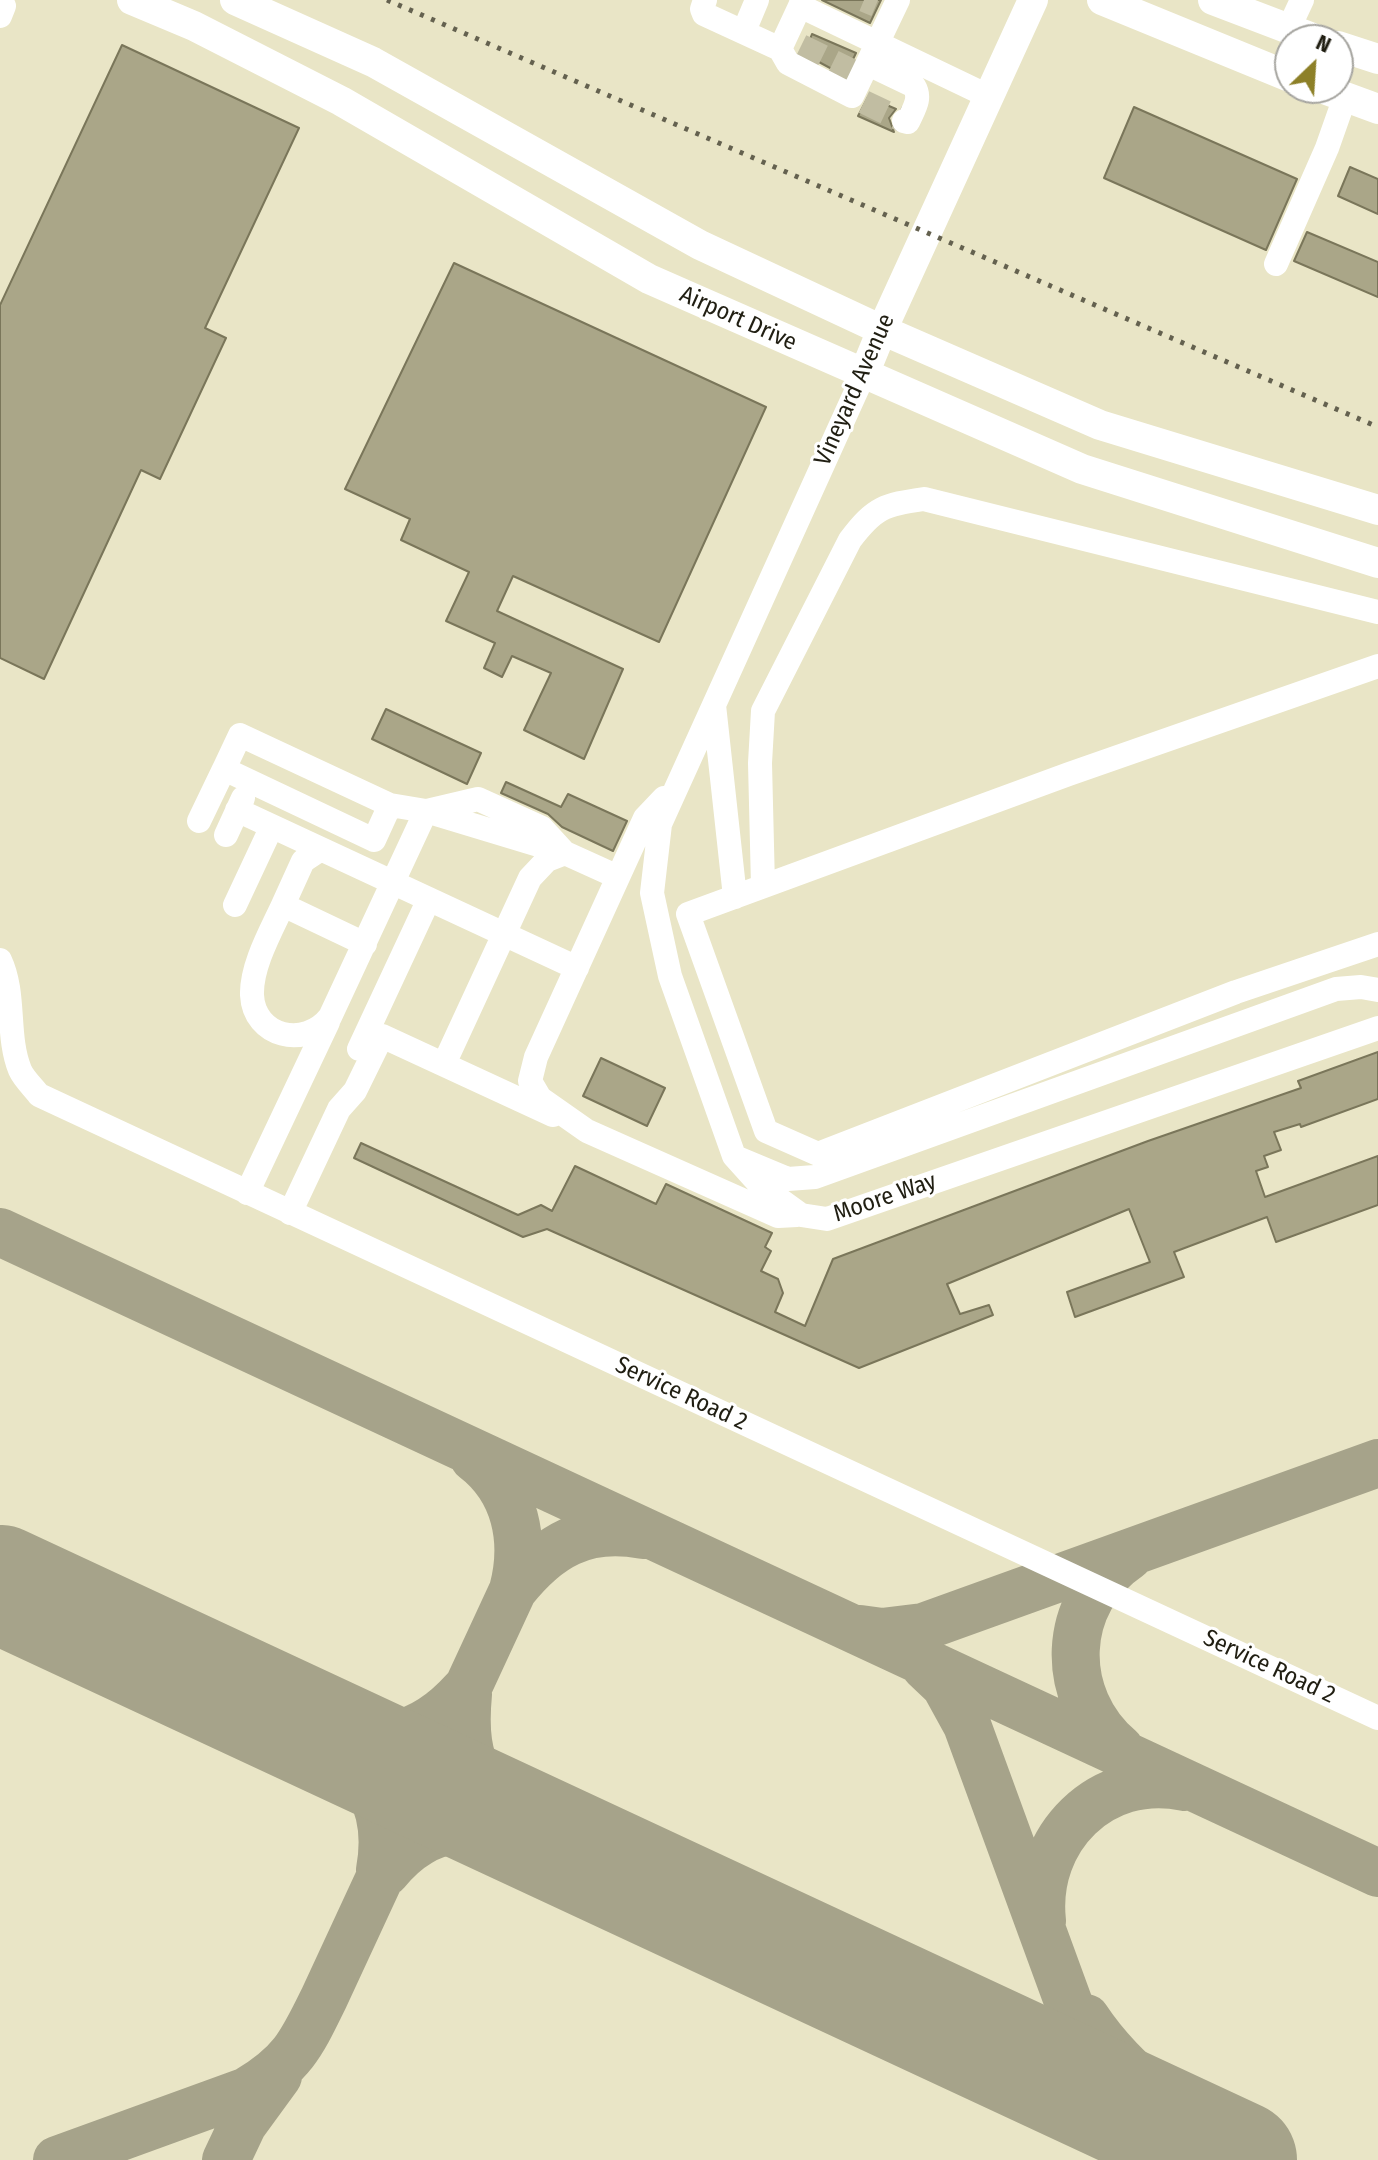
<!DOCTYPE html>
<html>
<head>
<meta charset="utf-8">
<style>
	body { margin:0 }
	#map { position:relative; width:1378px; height:2160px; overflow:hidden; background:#e9e5c6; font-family:"Fira Sans Condensed",sans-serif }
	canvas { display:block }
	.north { position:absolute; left:1274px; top:24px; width:80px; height:80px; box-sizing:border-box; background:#fff; border:2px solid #a6a5a0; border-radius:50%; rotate:25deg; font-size:22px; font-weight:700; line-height:32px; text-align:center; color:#201e12 }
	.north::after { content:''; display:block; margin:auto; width:28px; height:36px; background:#8d8028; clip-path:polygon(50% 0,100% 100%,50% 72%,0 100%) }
</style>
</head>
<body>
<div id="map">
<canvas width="1378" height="2160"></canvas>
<div class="north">N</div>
</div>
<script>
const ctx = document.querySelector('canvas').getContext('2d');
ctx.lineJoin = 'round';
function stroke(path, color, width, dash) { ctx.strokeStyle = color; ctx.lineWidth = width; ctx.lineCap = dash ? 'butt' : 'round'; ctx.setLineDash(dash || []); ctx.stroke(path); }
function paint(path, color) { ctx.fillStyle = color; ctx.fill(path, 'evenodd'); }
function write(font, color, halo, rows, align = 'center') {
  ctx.font = font + ' "Fira Sans Condensed",sans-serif'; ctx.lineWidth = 6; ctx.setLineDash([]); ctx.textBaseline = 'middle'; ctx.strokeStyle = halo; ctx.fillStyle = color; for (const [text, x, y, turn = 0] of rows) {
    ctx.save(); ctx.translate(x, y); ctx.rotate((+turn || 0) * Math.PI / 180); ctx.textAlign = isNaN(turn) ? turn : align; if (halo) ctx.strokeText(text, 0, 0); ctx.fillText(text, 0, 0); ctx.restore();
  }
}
stroke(new Path2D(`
	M0 1232 1378 1873
	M513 1590C548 1546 585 1524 643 1535
	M860 1629 882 1632 923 1627 1378 1463
	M925 1666 945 1685 967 1725 1126 2160
	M468 1694C461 1769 482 1794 540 1835
	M313 1730C363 1768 392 1803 380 1870
	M313 1730C377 1743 418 1742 464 1691
	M1120 1749C1058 1696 1061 1602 1129 1556
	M386 1872C431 1817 478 1826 541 1836
	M1042 1921C1033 1839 1101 1769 1185 1787
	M1086 2018C1127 2080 1191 2122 1253 2160
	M1025 2061 1079 2100 1109 2134
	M57 2160 247 2091C293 2064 302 2043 324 1998L513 1590C526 1541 516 1490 474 1458
	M226 2160 243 2124 278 2076`), '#a6a38a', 48);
stroke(new Path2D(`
	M0 1584 1238 2160`), '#a6a38a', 118);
const building = new Path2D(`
	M822 0H881L870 23Z
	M812 34 856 53 845 76 804 54Z
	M122 45 299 128 205 328 226 338 160 479 141 470 44 679 0 658V305Z
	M868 97 896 109 889 118 894 132 858 116Z
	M1134 107 1297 179 1266 250 1104 178Z
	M1350 167 1378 179V214L1338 196Z
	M1307 232 1378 262V297L1294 261Z
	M454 263 766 407 659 642 513 576 497 611 623 669 584 759 524 730 551 673 512 656 502 677 484 668 495 643 446 621 469 572 401 540 410 519 345 489Z
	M386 709 481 753 467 784 372 739Z
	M506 782 561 807 568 794 627 821 613 851 562 827 548 814 501 793Z
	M1378 1052V1099L1301 1127 1300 1124 1274 1132 1281 1150 1264 1156 1268 1167 1256 1171 1265 1197 1378 1156V1205L1276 1242 1267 1217 1174 1252 1184 1277 1075 1317 1067 1292 1150 1262 1129 1209 947 1284 960 1314 989 1305 993 1315 859 1368 547 1229 523 1237 354 1158 361 1143 518 1215 541 1205 552 1211 575 1166 656 1204 666 1184 772 1233 765 1247 771 1251 761 1271 778 1279 783 1293 775 1312 805 1326 833 1259 1148 1141 1301 1088 1298 1081Z
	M601 1058 665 1088 647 1126 583 1096Z`);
paint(building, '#aaa688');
stroke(building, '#7a765a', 2);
stroke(new Path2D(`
	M864 0 876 5
	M801 46 852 71
	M864 102 904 121`), '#c1bda2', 24, [24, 12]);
stroke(new Path2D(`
	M705 0 702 9 704 14 780 49 800 6
	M802 0 800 6 990 97
	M0 16 4 6
	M1288 30 1302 0
	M744 31 757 0
	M780 49 788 63 852 96 898 0
	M868 64 914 86C922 99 913 110 908 122L904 121
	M1276 264 1327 148 1345 97
	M864 374 660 824 652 893 670 976 734 1156 761 1186 801 1215 827 1219 1378 1028
	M1378 666 1069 774 688 914 766 1131 818 1154 1236 992 1378 944
	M714 705 735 897
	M664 798 645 818 536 1057 530 1081 540 1098 587 1131 778 1216 797 1215
	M390 805 374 840 224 769 240 735 390 805 426 811 565 853 618 877
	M237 810 577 968
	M427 811 478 799 542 828 564 852
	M199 821 224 769
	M226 835 243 798
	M321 849 303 861 283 905 365 944
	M763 886 760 763 763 711 850 540C875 507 884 505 924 499L1378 612
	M235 905 272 826
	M283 905C271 931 251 966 252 995 254 1037 305 1049 330 1017L426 811
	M0 960C16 994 6 1036 20 1070 24 1079 33 1087 39 1095L1378 1718
	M359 1049 429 899
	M444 1064 530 878 547 860 565 853
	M740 1159 788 1179 815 1177 1336 989 1361 987 1378 990
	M247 1193 328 1022
	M290 1213 339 1109 355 1091 382 1036 553 1115`), '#fff', 24);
stroke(new Path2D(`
	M132 0 194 26 341 101 649 279 1082 469 1378 563
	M235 0 373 62 700 245 882 330 1100 425 1378 510
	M1102 0 1290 77
	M1213 0 1318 40
	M1338 46 1378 59
	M1321 88 1378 109
	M864 374 882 330 1033 0`), '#fff', 30);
stroke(new Path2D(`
	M387 0 1378 427`), '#64614f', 5, [4, 8]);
write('24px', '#201e12', '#fff', [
	["Airport Drive",738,319,24],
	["Vineyard Avenue",855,390,-66],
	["Moore Way",885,1198,-19],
	["Service Road 2",681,1394,25],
	["Service Road 2",1269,1667,25]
]);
</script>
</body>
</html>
